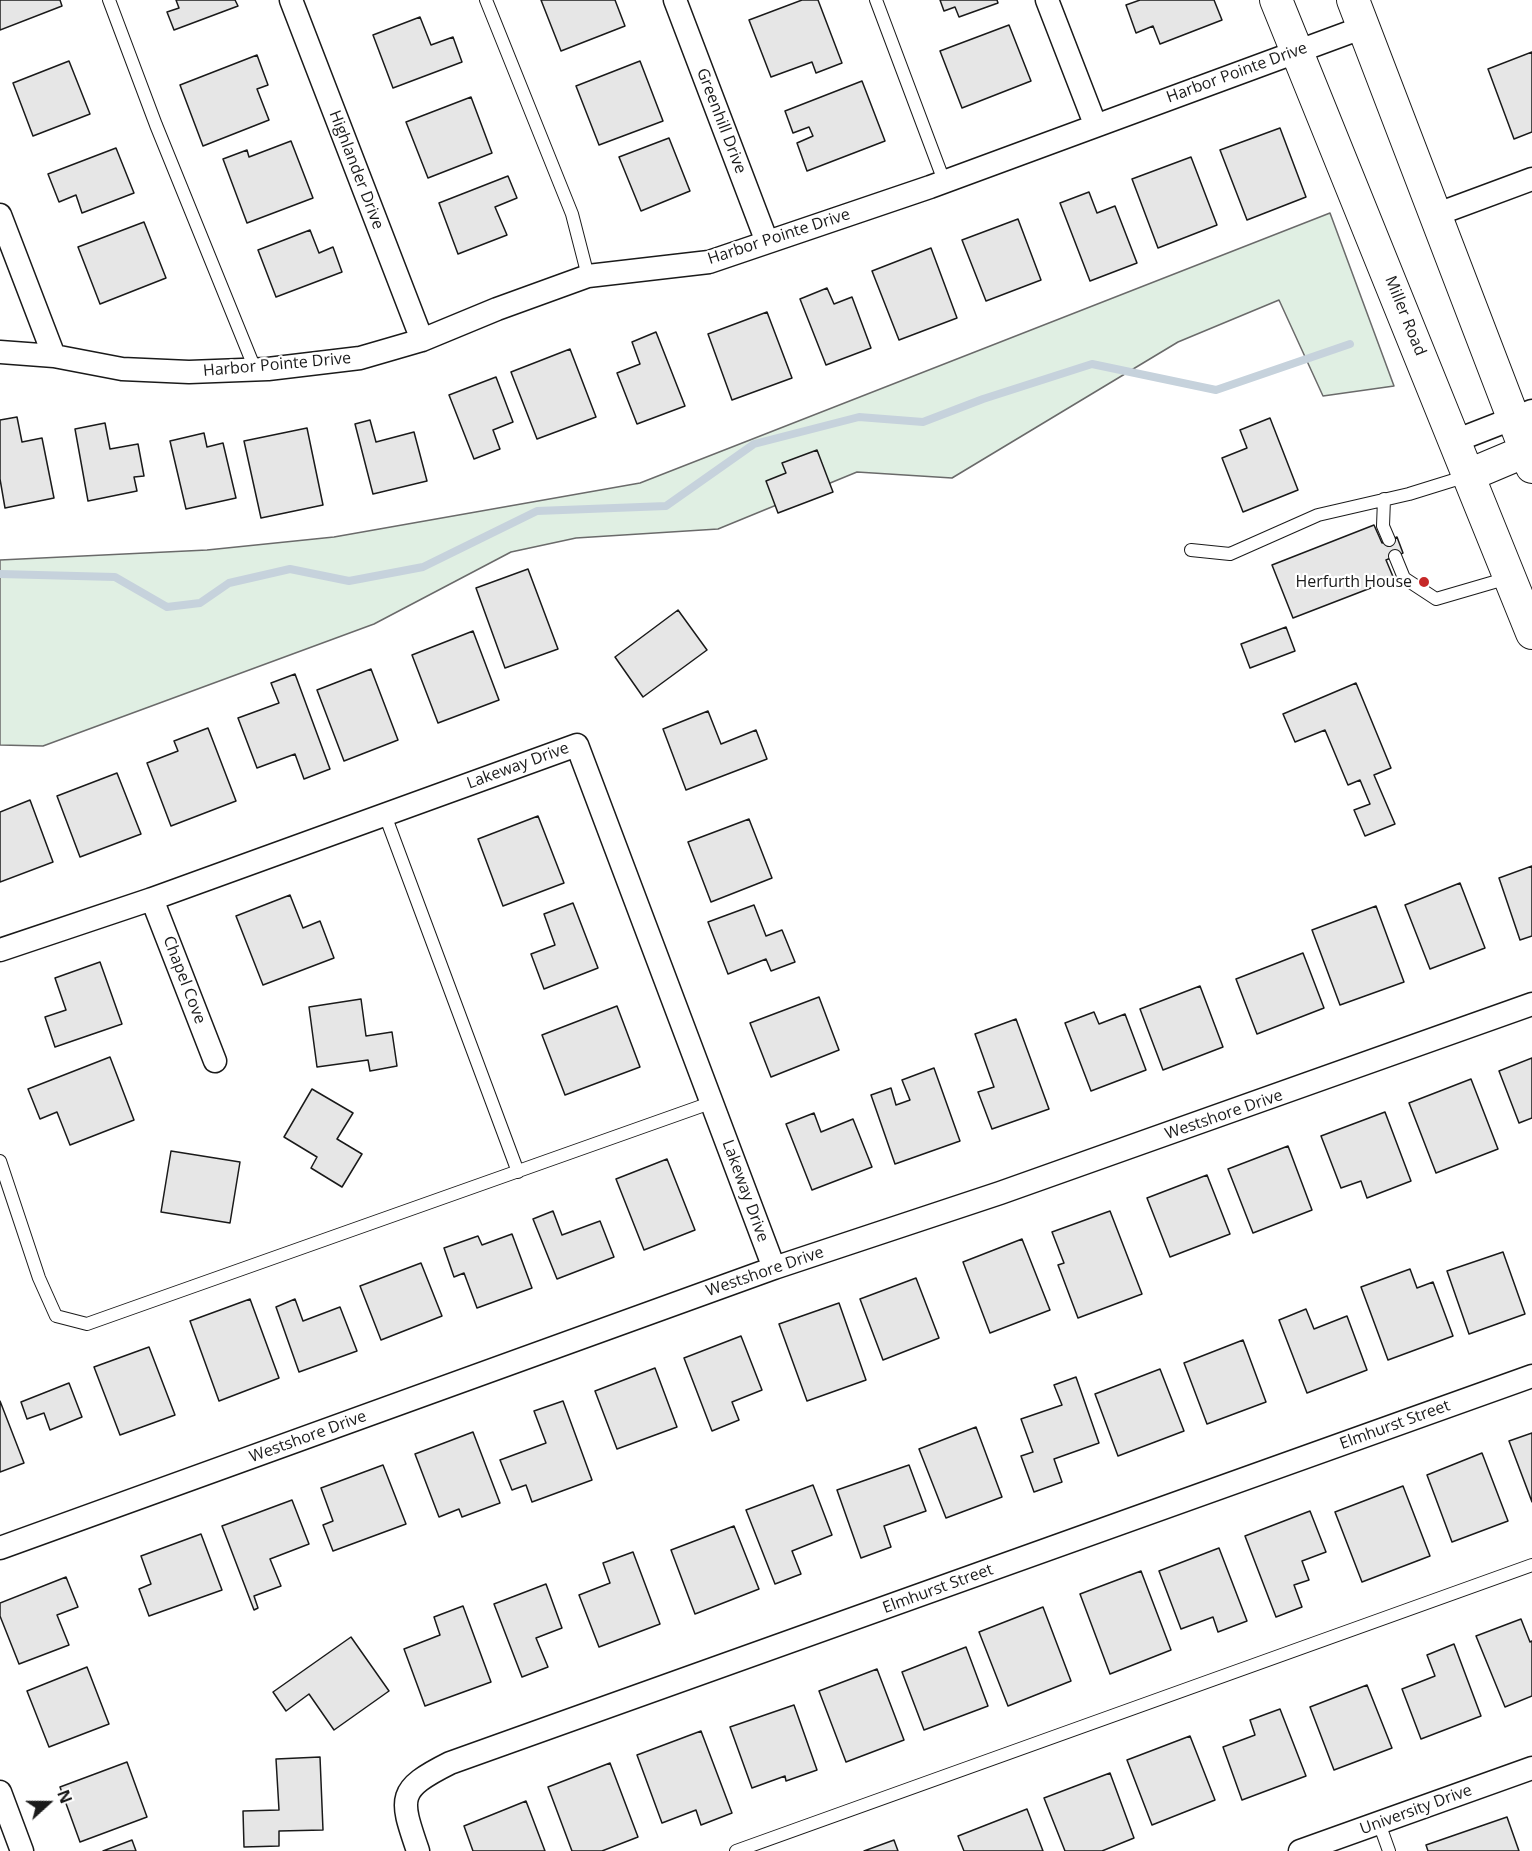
<!DOCTYPE html>
<html>
<head>
<meta charset="utf-8">
<style>
	body { margin:0 }
	#map { position:relative; width:1532px; height:1851px; overflow:hidden; background:#fff; font-family:"Open Sans",sans-serif }
	canvas { display:block }
	.north { position:absolute; left:18px; top:1773px; width:60px; height:60px; -webkit-text-stroke:4px #fff; paint-order:stroke; rotate:69deg; font-size:16px; font-weight:700; line-height:24px; text-align:center; color:#1a1a1a }
	.north::after { content:''; display:block; margin:auto; width:21px; height:27px; background:#1a1a1a; clip-path:polygon(50% 0,100% 100%,50% 72%,0 100%) }
</style>
</head>
<body>
<div id="map">
<canvas width="1532" height="1851"></canvas>
<div class="north">N</div>
</div>
<script>
const ctx = document.querySelector('canvas').getContext('2d');
ctx.lineJoin = 'round';
function paint(path, color) { ctx.fillStyle = color; ctx.fill(path, 'evenodd'); }
function stroke(path, color, width, dash) { ctx.strokeStyle = color; ctx.lineWidth = width; ctx.lineCap = dash ? 'butt' : 'round'; ctx.setLineDash(dash || []); ctx.stroke(path); }
function write(font, color, halo, rows, align = 'center') {
  ctx.font = font + ' "Open Sans",sans-serif'; ctx.lineWidth = 4.5; ctx.setLineDash([]); ctx.textBaseline = 'middle'; ctx.strokeStyle = halo; ctx.fillStyle = color; for (const [text, x, y, turn = 0] of rows) {
    ctx.save(); ctx.translate(x, y); ctx.rotate((+turn || 0) * Math.PI / 180); ctx.textAlign = isNaN(turn) ? turn : align; if (halo) ctx.strokeText(text, 0, 0); ctx.fillText(text, 0, 0); ctx.restore();
  }
}
const green = new Path2D(`
	M1330 213 1394 386 1323 396 1279 300 1178 342 952 478 857 472 718 529 576 538 511 552 374 624 43 746 0 745V560L207 550 334 537 640 483Z`);
paint(green, '#e0efe3');
stroke(green, '#6a6a6a', 1.5);
stroke(new Path2D(`
	M0 574 115 577 167 607 200 603 229 583 290 569 349 581 423 567 537 511 666 506 754 444 859 417 923 422 983 399 1092 364 1216 390 1350 344`), '#c6d2dc', 8);
const building = new Path2D(`
	M0 0H60L62 6 0 30Z
	M176 0H235L238 6 174 30 167 12 179 8Z
	M541 0H615L625 26 561 51Z
	M802 0H818L842 63 816 73 812 62 771 77 749 20Z
	M940 0H997L998 3 959 17 955 7 944 11Z
	M1140 0H1214L1222 20 1160 44 1153 26 1136 33 1126 5Z
	M420 17 431 45 453 37 462 62 393 88 373 35Z
	M1009 25 1031 81 962 108 940 51Z
	M1532 52V132L1514 139 1488 69Z
	M257 55 268 85 257 89 269 120 203 146 180 85Z
	M69 61 90 114 33 136 13 83Z
	M640 61 663 121 599 145 576 86Z
	M862 81 885 141 807 171 797 143 813 136 809 127 793 133 785 111Z
	M471 97 492 153 428 178 406 122Z
	M1280 128 1306 197 1247 220 1220 150Z
	M669 138 690 191 641 211 619 157Z
	M291 141 313 198 247 223 223 159 247 150 249 157Z
	M116 148 134 193 82 213 76 195 59 202 48 174Z
	M1191 157 1217 225 1158 248 1132 179Z
	M508 176 517 198 495 207 507 235 458 254 439 203Z
	M1089 192 1097 213 1115 206 1137 263 1090 281 1060 203Z
	M1018 219 1041 280 986 301 962 240Z
	M144 222 166 278 100 304 78 247Z
	M310 230 319 253 333 247 342 272 276 297 258 250Z
	M931 248 957 318 899 340 872 271Z
	M827 288 834 304 852 297 871 348 826 365 800 299Z
	M767 312 792 378 732 400 708 334Z
	M656 332 685 406 637 424 617 373 640 364 632 342Z
	M570 349 596 417 537 439 511 372Z
	M496 377 513 422 493 430 500 449 474 459 449 395Z
	M17 417 22 442 42 438 54 498 5 508 0 479V420Z
	M1270 418 1298 490 1243 512 1222 458 1247 448 1240 430Z
	M370 420 376 442 414 432 427 481 373 494 355 424Z
	M105 423 110 449 138 444 144 476 134 477 137 491 88 501 75 429Z
	M307 428 323 505 261 518 244 441Z
	M204 433 207 447 223 443 236 498 186 509 170 441Z
	M817 450 833 492 778 513 766 481 786 473 782 463Z
	M1374 525 1382 543 1397 537 1403 553 1386 560 1394 579 1293 618 1272 565Z
	M528 569 558 649 505 668 476 588Z
	M678 610 707 650 643 697 615 657Z
	M1286 627 1295 651 1250 668 1241 644Z
	M473 631 499 700 438 723 412 655Z
	M371 669 398 740 344 761 317 690Z
	M295 674 330 769 304 779 295 754 257 768 238 718 279 703 271 683Z
	M1356 683 1391 768 1374 775 1395 824 1365 836 1354 810 1370 804 1360 780 1348 785 1325 730 1295 742 1283 714Z
	M708 711 721 744 756 730 767 759 686 790 663 729Z
	M208 728 236 801 171 826 147 763 178 751 174 741Z
	M117 773 141 834 80 857 57 796Z
	M30 800 53 862 0 882V812Z
	M538 816 564 883 503 906 478 839Z
	M749 819 772 878 711 902 688 842Z
	M1532 866V936L1520 940 1499 878Z
	M1460 883 1485 948 1430 969 1405 905Z
	M290 895 303 928 320 921 334 958 263 985 236 916Z
	M573 903 598 968 544 989 531 954 555 945 544 914Z
	M754 905 766 936 782 930 795 962 771 971 766 959 728 974 708 922Z
	M1376 906 1404 982 1340 1005 1312 930Z
	M1303 953 1324 1008 1257 1034 1236 979Z
	M100 962 122 1024 55 1047 45 1017 66 1010 55 978Z
	M1200 986 1223 1047 1163 1070 1140 1009Z
	M819 997 839 1050 771 1077 750 1023Z
	M361 999 366 1036 392 1032 397 1066 370 1071 368 1060 317 1067 309 1007Z
	M617 1006 640 1067 565 1095 542 1035Z
	M1094 1012 1099 1024 1125 1014 1146 1070 1091 1091 1065 1023Z
	M1016 1019 1049 1109 992 1129 978 1092 994 1087 975 1034Z
	M110 1057 134 1120 70 1145 57 1112 40 1119 28 1089Z
	M1532 1058V1118L1519 1123 1499 1071Z
	M934 1068 960 1141 895 1164 871 1095 891 1088 896 1105 910 1100 902 1080Z
	M1471 1079 1498 1149 1436 1173 1409 1103Z
	M312 1089 353 1113 337 1139 362 1154 342 1187 311 1168 317 1157 284 1137Z
	M1385 1112 1411 1181 1367 1198 1361 1181 1341 1188 1321 1136Z
	M814 1113 821 1132 853 1119 872 1167 812 1190 786 1124Z
	M1288 1146 1312 1210 1253 1233 1228 1169Z
	M171 1151 240 1162 230 1223 161 1212Z
	M667 1159 695 1230 644 1250 616 1179Z
	M1207 1175 1230 1234 1170 1257 1147 1198Z
	M553 1211 562 1235 600 1221 614 1257 557 1279 533 1219Z
	M1110 1211 1142 1294 1078 1318 1058 1265 1064 1263 1052 1232Z
	M512 1234 532 1288 477 1308 464 1273 454 1277 444 1248 478 1236 482 1245Z
	M1022 1239 1050 1310 990 1333 963 1262Z
	M1503 1252 1525 1314 1469 1334 1447 1271Z
	M421 1263 442 1316 381 1340 360 1286Z
	M1410 1269 1417 1288 1433 1282 1453 1336 1388 1360 1361 1287Z
	M916 1278 939 1338 883 1360 860 1299Z
	M250 1299 279 1378 219 1401 190 1321Z
	M295 1299 303 1321 340 1307 357 1351 299 1372 276 1307Z
	M839 1303 866 1380 807 1401 779 1324Z
	M1306 1309 1314 1329 1347 1316 1367 1370 1307 1393 1279 1320Z
	M741 1336 762 1390 732 1402 739 1420 712 1431 684 1358Z
	M1243 1340 1266 1402 1207 1424 1184 1363Z
	M149 1347 175 1415 120 1435 94 1367Z
	M655 1368 677 1427 617 1449 595 1391Z
	M1160 1369 1184 1431 1118 1456 1095 1394Z
	M1076 1377 1099 1443 1054 1459 1062 1482 1034 1492 1021 1456 1033 1452 1021 1419 1062 1405 1054 1385Z
	M69 1383 82 1417 50 1430 44 1413 27 1419 21 1402Z
	M0 1401 24 1463 0 1472Z
	M563 1401 592 1480 532 1502 526 1485 512 1490 500 1460 546 1443 534 1411Z
	M976 1427 1002 1497 946 1518 919 1449Z
	M473 1432 500 1503 462 1517 459 1509 439 1517 415 1454Z
	M1532 1433V1502L1509 1441Z
	M1482 1453 1508 1521 1452 1542 1427 1475Z
	M383 1465 406 1524 333 1551 323 1525 333 1521 321 1488Z
	M909 1465 926 1511 884 1526 891 1547 861 1558 837 1490Z
	M813 1485 832 1535 792 1551 801 1574 775 1584 746 1510Z
	M1403 1486 1430 1556 1362 1582 1335 1512Z
	M292 1500 309 1544 270 1559 281 1586 254 1596 258 1608 254 1610 222 1526Z
	M1310 1511 1326 1552 1302 1561 1309 1580 1294 1585 1302 1607 1276 1617 1245 1536Z
	M734 1526 759 1589 695 1614 671 1550Z
	M201 1534 222 1590 149 1616 139 1589 151 1584 141 1556Z
	M1219 1548 1247 1621 1218 1632 1213 1617 1181 1629 1159 1571Z
	M633 1552 660 1624 599 1647 579 1595 610 1583 603 1563Z
	M1141 1571 1171 1650 1110 1674 1080 1594Z
	M66 1577 78 1607 57 1615 69 1645 19 1664 0 1616V1603Z
	M546 1584 562 1628 536 1638 548 1667 522 1677 494 1604Z
	M463 1606 491 1682 425 1706 404 1649 440 1635 434 1617Z
	M1043 1607 1071 1681 1008 1706 979 1632Z
	M1521 1619 1530 1642 1532 1641V1696L1505 1707 1476 1636Z
	M351 1637 389 1691 334 1730 309 1694 286 1711 273 1692Z
	M1454 1644 1481 1716 1421 1739 1402 1689 1435 1676 1427 1655Z
	M966 1647 988 1706 924 1730 902 1672Z
	M87 1667 109 1724 49 1747 27 1691Z
	M877 1669 904 1740 846 1762 819 1691Z
	M1367 1685 1392 1748 1334 1770 1310 1707Z
	M794 1705 817 1770 786 1781 785 1776 752 1788 730 1727Z
	M1280 1709 1306 1776 1242 1800 1223 1747 1255 1735 1250 1720Z
	M701 1731 732 1813 701 1825 696 1810 662 1823 637 1755Z
	M1190 1736 1215 1800 1152 1825 1127 1760Z
	M320 1757 323 1830 279 1831V1846L244 1847 243 1811 279 1810 276 1759Z
	M127 1762 147 1817 80 1842 60 1787Z
	M610 1763 638 1837 602 1851H572L548 1787Z
	M1110 1773 1134 1838 1102 1851H1065L1044 1798Z
	M526 1801 545 1851H473L464 1826Z
	M1027 1809 1043 1851H964L958 1836Z
	M1507 1817 1519 1851H1428L1426 1845Z
	M132 1840 136 1851H103Z
	M894 1840 898 1851H864Z`);
paint(building, '#e6e6e6');
stroke(building, '#1a1a1a', 1.5);
const service = new Path2D(`
	M109 0 156 125 255 369
	M486 0 572 214 588 276
	M876 0 944 181
	M1384 499 1383 526 1389 540
	M1191 550 1230 554 1318 515 1409 494 1467 476
	M1395 556 1404 578 1436 599 1508 578
	M385 815 518 1172
	M0 1161 39 1278 56 1316 87 1324 713 1102
	M1379 1823 1389 1851
	M736 1851 1532 1565`);
const minor = new Path2D(`
	M291 0 422 340
	M675 0 767 242
	M1047 0 1095 124
	M0 215 54 356
	M1435 215 1532 179
	M0 352 54 356 122 369 189 372 268 369 360 358 422 340 497 309 588 276 709 262 930 187 1364 27
	M1455 441 1532 411
	M152 899 215 1061
	M0 950 152 899 577 745 774 1268
	M0 1548 774 1268 1000 1193 1532 1004
	M0 1792 22 1851
	M418 1851C400 1798 396 1790 450 1763L1532 1376
	M1300 1851 1532 1768`);
const secondary = new Path2D(`
	M1276 0 1532 633
	M1353 0 1532 467
	M1469 475 1526 451`);
stroke(service, '#1a1a1a', 14);
stroke(minor, '#1a1a1a', 25);
stroke(secondary, '#1a1a1a', 34);
stroke(service, '#fff', 12);
stroke(minor, '#fff', 22);
stroke(secondary, '#fff', 32);
for (const [x, y, r, color] of [
	[1424,582,6,"#c62828"]
]) { const dot = new Path2D(); dot.arc(x, y, r, 0, 2 * Math.PI); ctx.fillStyle = color; ctx.fill(dot); stroke(dot, '#fff', 2); }
write('16px', '#1a1a1a', '#fff', [
	["Harbor Pointe Drive",1237,73,-20],
	["Greenhill Drive",721,121,69],
	["Highlander Drive",356,170,69],
	["Harbor Pointe Drive",779,237,-18],
	["Miller Road",1405,316,68],
	["Harbor Pointe Drive",277,365,-5],
	["Lakeway Drive",518,766,-20],
	["Chapel Cove",184,980,69],
	["Westshore Drive",1224,1115,-19],
	["Lakeway Drive",745,1191,70],
	["Westshore Drive",765,1272,-19],
	["Elmhurst Street",1395,1425,-20],
	["Westshore Drive",308,1437,-20],
	["Elmhurst Street",938,1589,-20],
	["University Drive",1416,1810,-20]
]);
write('16px', '#1a1a1a', '#fff', [
	["Herfurth House",1412,582]
], 'right');
</script>
</body>
</html>
